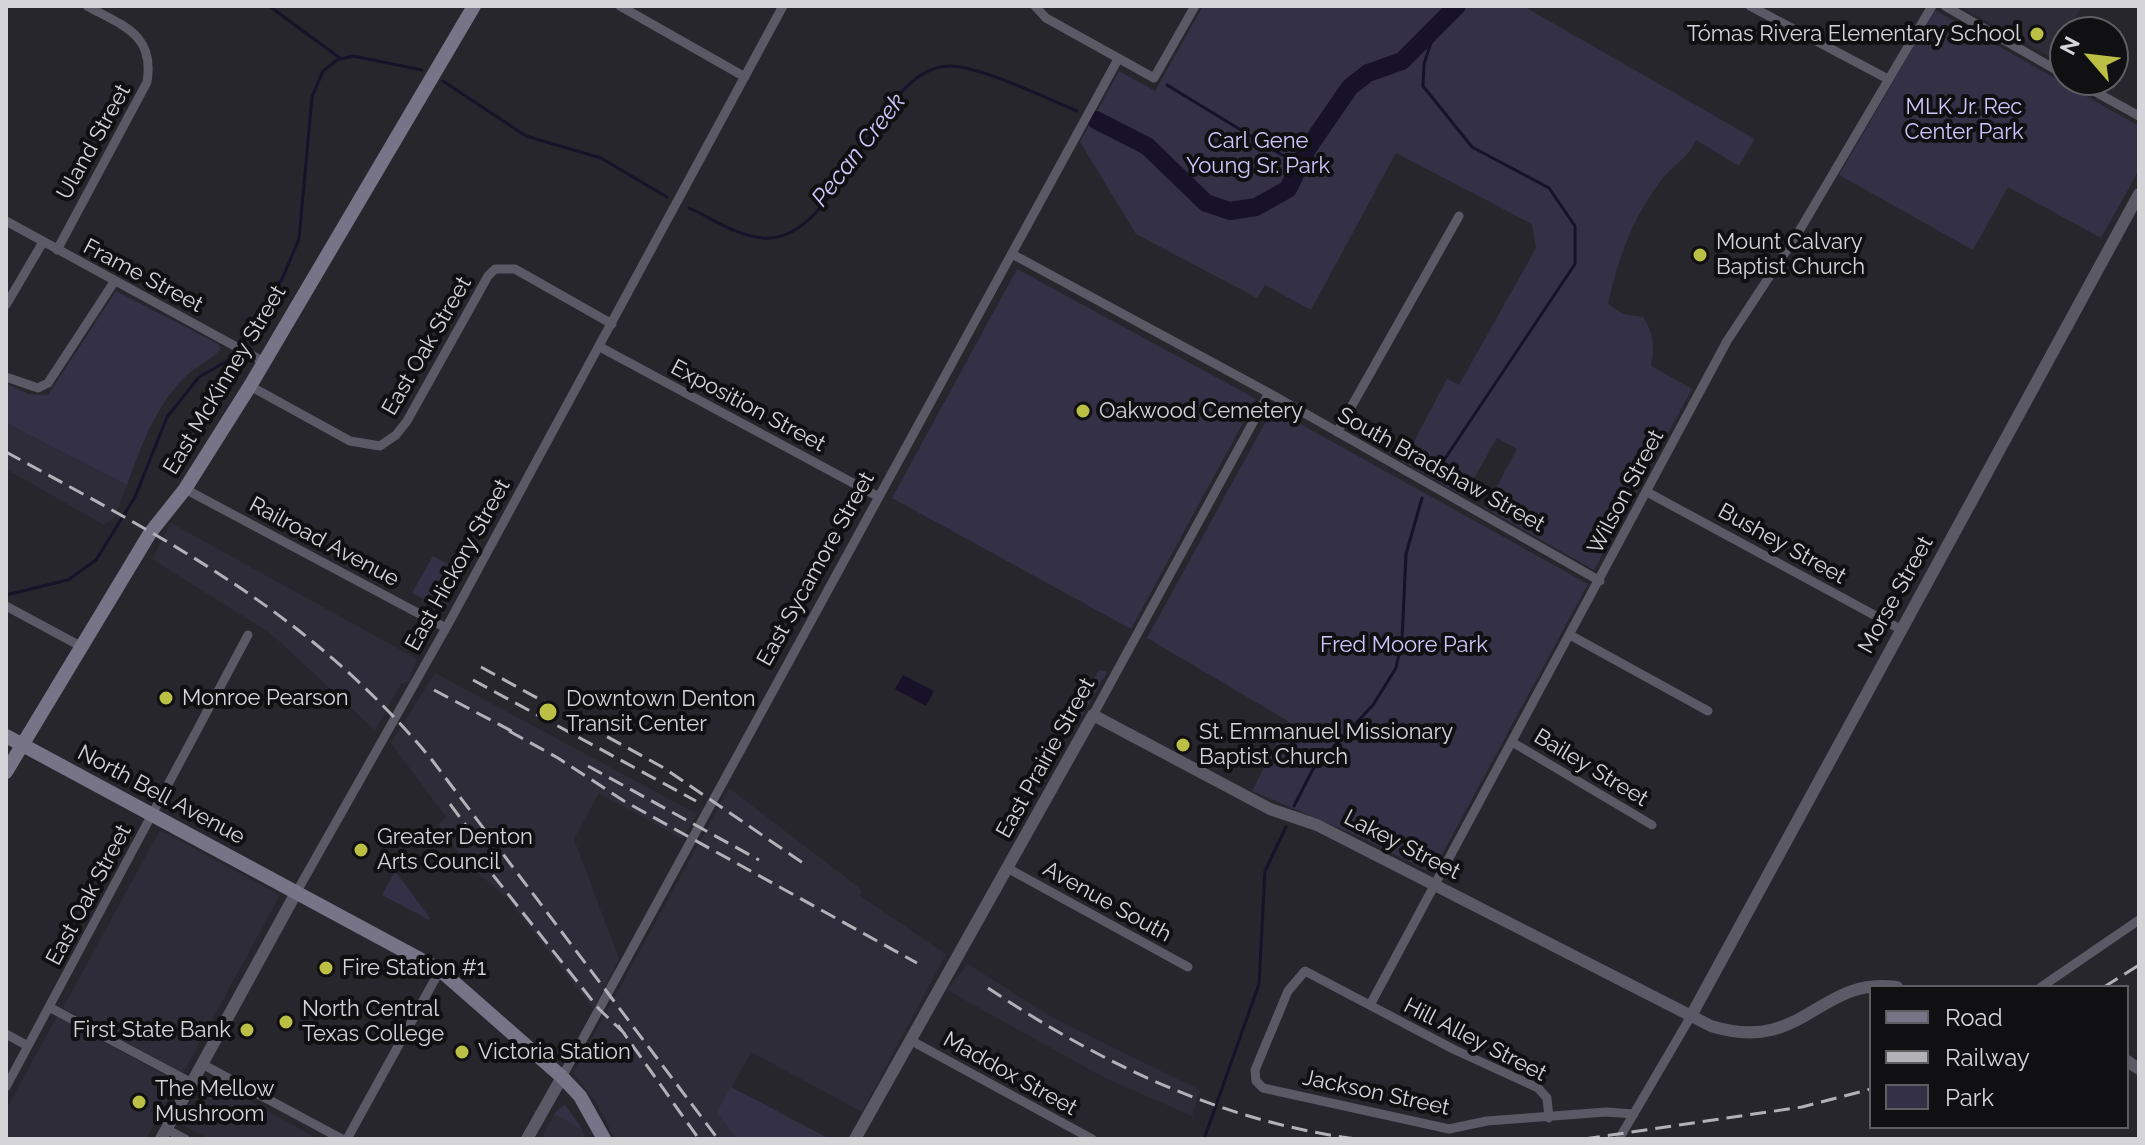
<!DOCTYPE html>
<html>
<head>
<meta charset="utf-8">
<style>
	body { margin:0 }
	#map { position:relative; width:2145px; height:1145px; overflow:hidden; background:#27262d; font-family:Raleway,sans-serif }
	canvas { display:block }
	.frame { position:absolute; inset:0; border:8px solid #d4d4d9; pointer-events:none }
	.legend { position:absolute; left:1869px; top:985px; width:260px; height:144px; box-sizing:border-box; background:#101013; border:2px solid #5e5e62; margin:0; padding:10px 14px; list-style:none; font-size:24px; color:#d4d4d9 }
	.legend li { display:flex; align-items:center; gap:16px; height:40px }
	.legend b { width:40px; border:2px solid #5e5e62 }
	.north { position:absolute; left:2049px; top:16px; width:80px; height:80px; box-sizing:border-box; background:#101013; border:2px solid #5e5e62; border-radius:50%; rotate:298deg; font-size:22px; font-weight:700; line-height:32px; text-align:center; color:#d4d4d9 }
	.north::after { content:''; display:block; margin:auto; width:28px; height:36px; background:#bbc044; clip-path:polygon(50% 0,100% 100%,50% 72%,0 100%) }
</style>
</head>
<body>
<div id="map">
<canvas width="2145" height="1145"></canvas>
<div class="frame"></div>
<ul class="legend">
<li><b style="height:10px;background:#777488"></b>Road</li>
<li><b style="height:10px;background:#b2b1b7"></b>Railway</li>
<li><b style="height:22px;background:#343046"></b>Park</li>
</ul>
<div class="north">N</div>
</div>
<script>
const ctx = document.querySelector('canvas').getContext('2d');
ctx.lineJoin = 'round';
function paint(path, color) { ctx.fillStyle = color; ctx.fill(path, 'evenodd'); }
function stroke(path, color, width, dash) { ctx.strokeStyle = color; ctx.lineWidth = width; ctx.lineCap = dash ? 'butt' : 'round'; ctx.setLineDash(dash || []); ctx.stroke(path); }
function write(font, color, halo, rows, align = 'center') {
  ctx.font = font + ' Raleway,sans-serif'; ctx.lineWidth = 8; ctx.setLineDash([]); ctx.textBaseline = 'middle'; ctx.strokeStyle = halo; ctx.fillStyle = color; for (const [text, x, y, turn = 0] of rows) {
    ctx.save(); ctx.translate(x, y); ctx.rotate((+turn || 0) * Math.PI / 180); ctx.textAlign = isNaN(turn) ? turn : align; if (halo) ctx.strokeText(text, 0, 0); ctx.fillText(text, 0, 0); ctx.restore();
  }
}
paint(new Path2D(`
	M1959 6H2082L2052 58Z
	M6 423 127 485 115 517 104 525 6 469Z
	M171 523 417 659 409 681 401 684 375 730 270 633 152 559Z
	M435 673 697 814 682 839 599 793 574 839 619 959 593 1009 508 899 467 864 438 825 446 817 391 743Z
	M729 788 862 890 860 896 946 954 862 1112 751 1052 718 1112 737 1139H615L596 1102 573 1073Z
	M160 830 280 895 183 1073 63 1008Z
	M968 964 1053 1018 1200 1090 1192 1116 1105 1078 947 990Z
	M57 1016 177 1082 146 1139H6V1110Z
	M211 1079 318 1139H209L185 1126Z
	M565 1105 587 1139H541L557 1109Z`), '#2e2c39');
paint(new Path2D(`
	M1203 6H1523L1755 139 1739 166 1696 140C1686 161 1677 161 1664 177 1634 213 1618 259 1608 304L1623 314 1643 317C1654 334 1655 346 1651 366L1692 389 1594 570 1485 508 1517 449 1497 438 1464 496 1403 462 1447 379 1459 385 1536 248 1532 224 1396 153 1311 310 1265 285 1257 298 1136 234 1080 142 1119 71 1155 91Z
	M1935 10 2139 126V170L2101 238 2008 187 1973 250 1839 175Z
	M1017 269 1256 399 1131 629 892 498Z
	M116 291 218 344 221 349C211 360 197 365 186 376 156 405 141 446 127 485L6 423V383L28 394 48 395Z
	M1277 411 1588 584 1432 873 1358 836 1252 791 1288 721 1147 638 1271 412Z
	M433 556 464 573 444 610 412 593Z
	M1099 670 1107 672 1080 719 1071 715Z
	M395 871 430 918 429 920 382 895Z
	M731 1087 830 1139H737L717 1112Z
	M565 1105 583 1130 554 1114Z`), '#343046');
paint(new Path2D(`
	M903 675 934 691 926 706 895 689Z`), '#171229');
stroke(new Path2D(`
	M269 6 340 58
	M443 81 526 136 601 158 667 197
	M1167 85 1282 155 1302 158
	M689 208C714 219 734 235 763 238 842 244 875 65 950 66 980 66 1048 99 1077 111
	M1436 472 1575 264V226L1549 188 1472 147 1423 86 1424 64 1436 27
	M6 595 68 580 96 560 135 497 167 417 199 377 234 357 283 277 299 239 312 97 323 71 337 60 353 56 422 70
	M1294 806 1313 769 1373 705 1396 668 1402 640 1406 554 1422 498
	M1204 1139 1259 984 1265 871 1286 827`), '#171229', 3);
stroke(new Path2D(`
	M1096 120 1147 146 1206 203 1230 211 1256 207 1288 189 1308 148 1350 87 1368 73 1402 61 1457 6`), '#171229', 18);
stroke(new Path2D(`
	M620 6 745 77
	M1035 6 1046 18 1154 78 1195 6
	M1750 6 1888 79
	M1945 6 2065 75
	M2074 80 2139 116
	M6 221 264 362
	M57 250 147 82C155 34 123 26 87 6
	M1012 254 1269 393 1600 581
	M6 305 43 242
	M600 347 879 497
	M6 377 38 388 48 383 114 282
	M250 386 350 441 380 446 396 435 407 421 488 276 495 269H515L612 324
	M1337 432 1459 216
	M185 489 446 628
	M1647 492 1900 629
	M6 606 82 647
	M1570 635 1708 711
	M1093 715 1269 393
	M1512 742 1652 825
	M1009 869 1188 967
	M296 893 451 619 783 6
	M2041 987 2139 920
	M1370 1005 1727 341 1798 233 1932 6
	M49 1007 192 1083
	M6 1034 28 1046
	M910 1040 1092 1139
	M202 1064 342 1139
	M562 1077 1117 61
	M6 1087 248 635
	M1549 1118 1547 1098 1538 1088 1453 1049 1305 971 1288 991 1255 1070 1256 1081 1263 1088 1449 1129 1487 1121 1606 1112 1634 1114
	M166 1129 185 1139
	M347 1139 440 970
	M1619 1139 1691 1016`), '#5a5965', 9);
stroke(new Path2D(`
	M1691 1016 2139 194
	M2127 1061 2139 1069
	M161 1139 296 893
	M527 1139 562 1077
	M855 1139 1093 715 1270 809 1317 825 1711 1026C1804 1055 1818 976 1897 987`), '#5a5965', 12);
stroke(new Path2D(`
	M6 736 440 970 562 1077 580 1096 604 1139
	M6 772 150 533 185 489 250 386 474 6`), '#777488', 14);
stroke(new Path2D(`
	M6 452C171 542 309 612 432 760L718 1139
	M481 667 664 768 803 863
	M473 680 696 801
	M434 690 519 735
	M509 731 558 758 624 801 917 963
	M588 766 759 860
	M450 804 482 847
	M478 856 599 1009 625 1034
	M2104 987 2139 965
	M988 988C1100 1063 1220 1121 1356 1139
	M618 1025 699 1139
	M1584 1139 1802 1107 1871 1089`), '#b2b1b7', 3, [16, 8]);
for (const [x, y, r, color] of [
	[2037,34,8,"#bbc044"],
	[1700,255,8,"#bbc044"],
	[1083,411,8,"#bbc044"],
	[166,698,8,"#bbc044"],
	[548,712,10,"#bbc044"],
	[1183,745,8,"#bbc044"],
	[361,850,8,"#bbc044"],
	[326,968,8,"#bbc044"],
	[286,1022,8,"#bbc044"],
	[247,1030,8,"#bbc044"],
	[462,1052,8,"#bbc044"],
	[139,1102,8,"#bbc044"]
]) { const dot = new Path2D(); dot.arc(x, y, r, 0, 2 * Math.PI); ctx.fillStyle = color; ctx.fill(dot); stroke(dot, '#101013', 3); }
write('22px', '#d4d4d9', '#101013', [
	["Tómas Rivera Elementary School",2021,34,"right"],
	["Mount Calvary",1716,242],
	["Baptist Church",1716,267],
	["Oakwood Cemetery",1099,411],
	["Monroe Pearson",182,698],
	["Downtown Denton",566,699],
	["Transit Center",566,724],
	["St. Emmanuel Missionary",1199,732],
	["Baptist Church",1199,757],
	["Greater Denton",377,837],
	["Arts Council",377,862],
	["Fire Station #1",342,968],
	["North Central",302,1009],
	["Texas College",302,1034],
	["First State Bank",231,1030,"right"],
	["Victoria Station",478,1052],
	["The Mellow",155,1089],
	["Mushroom",155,1114]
], 'left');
write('22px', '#cfc7fd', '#101013', [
	["MLK Jr. Rec",1964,107],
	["Center Park",1964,132],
	["Carl Gene",1258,141],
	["Young Sr. Park",1258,166],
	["Fred Moore Park",1404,645]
]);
write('22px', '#d4d4d9', '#101013', [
	["Uland Street",94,142,-61],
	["Frame Street",143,276,28],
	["East Oak Street",427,346,-60],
	["East McKinney Street",225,380,-59],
	["Exposition Street",748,406,28],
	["South Bradshaw Street",1441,470,29],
	["Wilson Street",1626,492,-62],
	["Railroad Avenue",324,542,28],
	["Bushey Street",1782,544,29],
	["East Hickory Street",458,565,-61],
	["East Sycamore Street",816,569,-61],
	["Morse Street",1896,595,-61],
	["East Prairie Street",1046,758,-61],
	["Bailey Street",1591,768,31],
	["North Bell Avenue",161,795,28],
	["Lakey Street",1402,845,27],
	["East Oak Street",89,895,-62],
	["Avenue South",1107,902,29],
	["Hill Alley Street",1475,1040,27],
	["Maddox Street",1010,1074,29],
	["Jackson Street",1376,1093,12]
]);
write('italic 24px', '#d0c8fe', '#101013', [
	["Pecan Creek",859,150,-52]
]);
</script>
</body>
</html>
